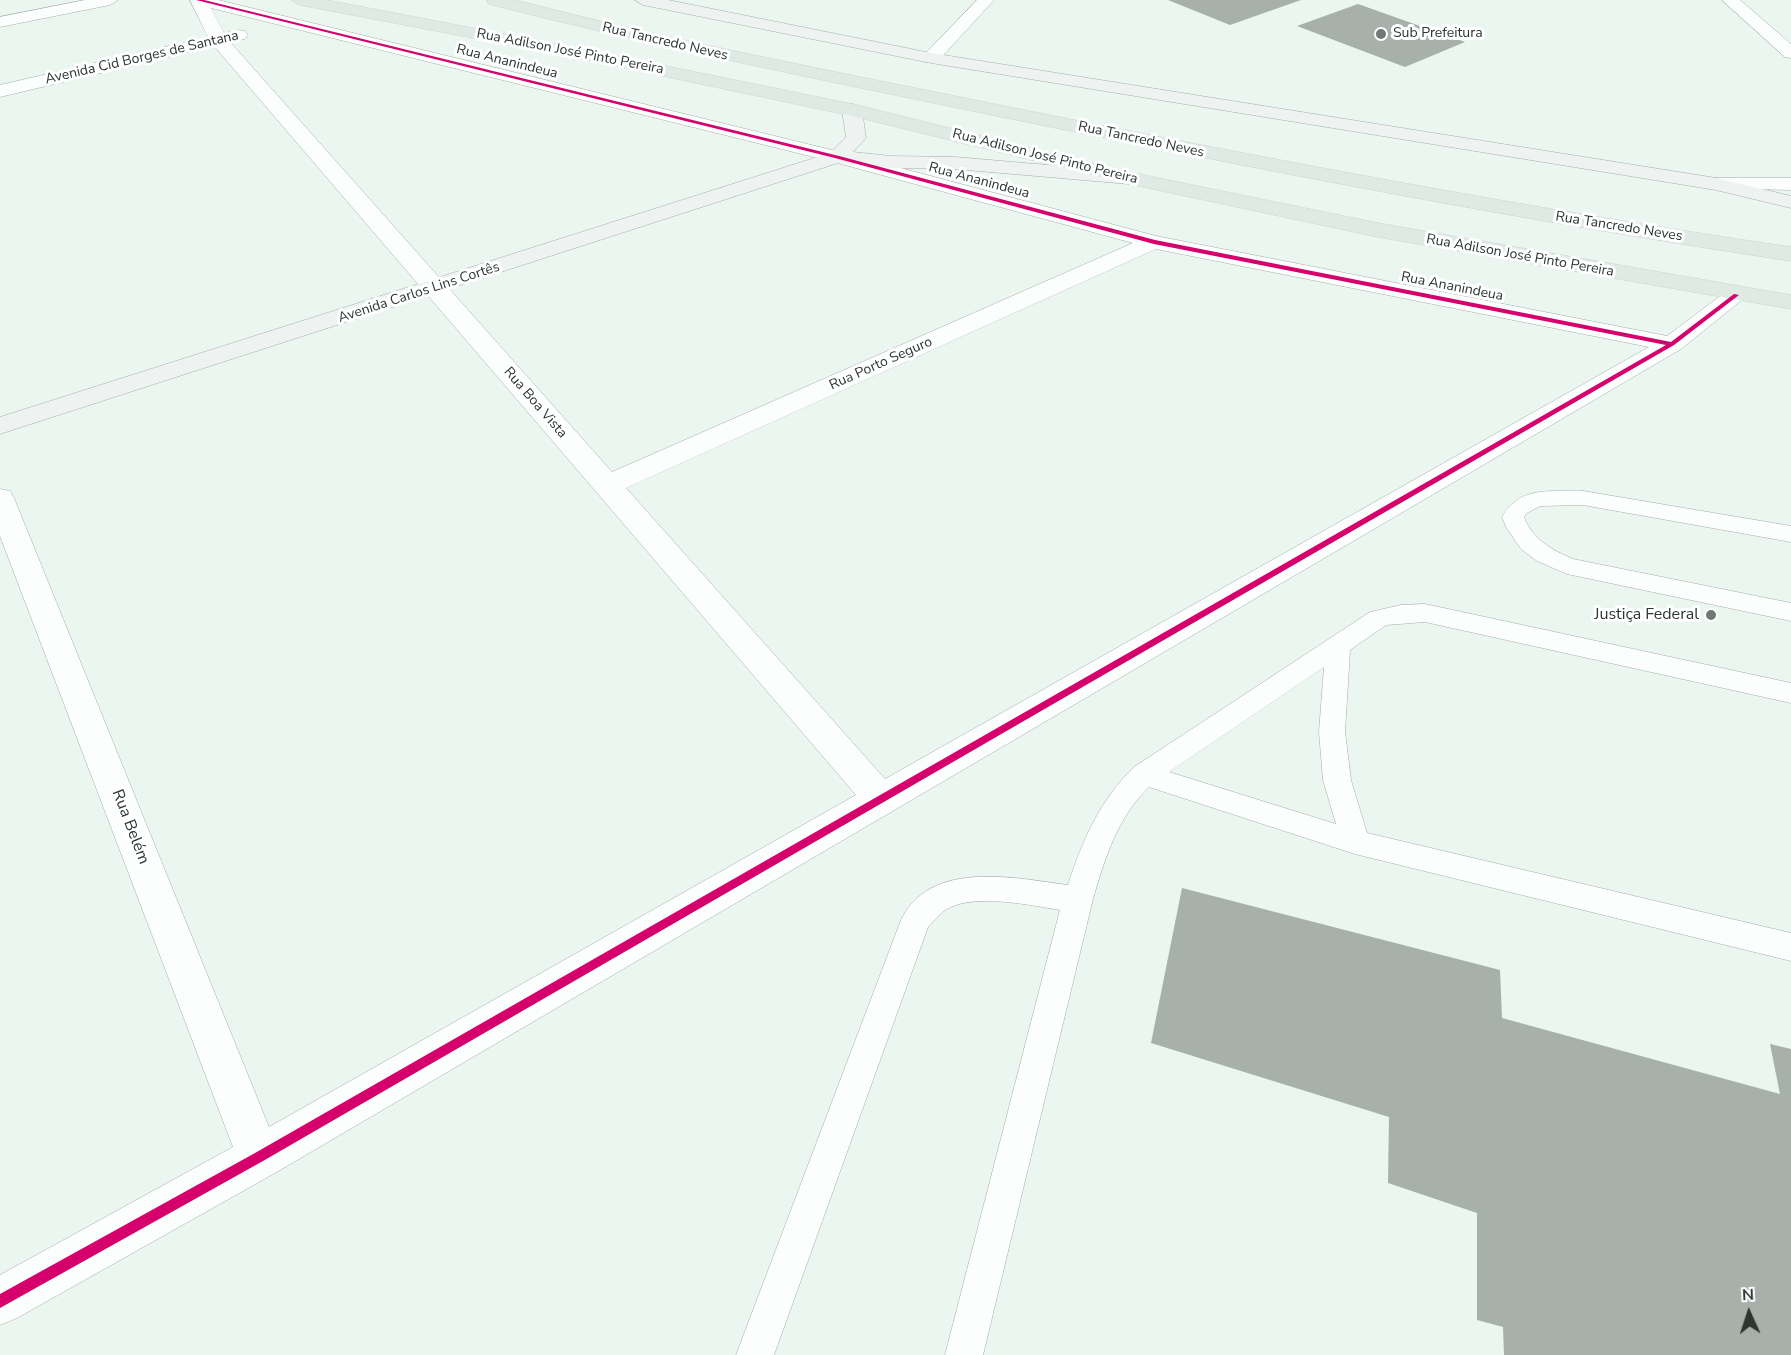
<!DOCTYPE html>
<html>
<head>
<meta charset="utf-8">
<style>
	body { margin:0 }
	#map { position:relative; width:1791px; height:1355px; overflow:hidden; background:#eaf6ef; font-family:"Nunito Sans",sans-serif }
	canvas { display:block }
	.north { position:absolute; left:1719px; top:1283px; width:60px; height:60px; -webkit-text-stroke:4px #fff; paint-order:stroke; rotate:357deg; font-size:16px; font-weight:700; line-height:24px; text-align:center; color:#2d3530 }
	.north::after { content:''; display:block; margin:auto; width:21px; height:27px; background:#2d3530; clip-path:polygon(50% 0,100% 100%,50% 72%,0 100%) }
</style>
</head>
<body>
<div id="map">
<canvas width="1791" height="1355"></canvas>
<div class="north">N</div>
</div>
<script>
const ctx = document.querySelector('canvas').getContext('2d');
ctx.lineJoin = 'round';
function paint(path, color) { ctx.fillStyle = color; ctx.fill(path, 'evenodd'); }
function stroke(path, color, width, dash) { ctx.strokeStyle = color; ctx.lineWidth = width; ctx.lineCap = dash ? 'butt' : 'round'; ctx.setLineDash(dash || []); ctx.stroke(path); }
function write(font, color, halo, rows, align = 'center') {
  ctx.font = font + ' "Nunito Sans",sans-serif'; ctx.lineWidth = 6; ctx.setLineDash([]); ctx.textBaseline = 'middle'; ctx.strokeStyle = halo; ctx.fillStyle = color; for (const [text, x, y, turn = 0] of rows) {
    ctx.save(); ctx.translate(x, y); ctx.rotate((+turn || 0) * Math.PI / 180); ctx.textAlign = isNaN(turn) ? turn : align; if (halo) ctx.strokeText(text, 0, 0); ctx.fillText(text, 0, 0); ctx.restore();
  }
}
paint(new Path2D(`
	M1168 0H1301L1230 25Z
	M1358 4 1465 42 1405 67 1297 26Z
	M1182 888 1500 970 1502 1018 1780 1094 1770 1044 1791 1049V1355H1504L1503 1327 1477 1320V1213L1388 1183 1389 1117 1151 1043Z`), '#a7b0ab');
const lane = new Path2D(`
	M1583 491 1791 526V542L1583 505 1540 506 1527 513 1524 517C1533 540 1552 550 1573 559L1791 603V621L1567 574 1537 561 1521 549 1506 527 1502 517C1520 485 1551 492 1583 491Z
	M1425 604 1791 683V703L1425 622 1386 625 1350 650 1345 732 1351 780 1367 833 1791 933V961L1355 854 1149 787C1117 818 1105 858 1093 899L983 1355H945L1060 910C1030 905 982 895 953 906 942 910 936 919 928 927L774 1355H736L901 920C930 859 1015 878 1068 885 1082 841 1100 800 1134 767L1370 612 1401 605ZM1324 667 1319 732 1323 780 1336 824 1169 772Z`);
const street = new Path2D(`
	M85 0H118L110 5 0 27V17Z
	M190 0H218L844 153 1156 236 1667 336 1728 290 1736 288 1744 290 1748 295 1681 349 275 1173 17 1318 0 1325V1275L233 1147 0 536V489L10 491 14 498 269 1127 856 795 214 46 0 97V85L208 37ZM211 8 830 161 1133 243 612 472 230 42 245 39 248 35 245 31 239 30 224 33ZM1156 249 1649 347 885 779 626 488Z
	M977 0H994L937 62H925L922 58 925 54Z
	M1722 0H1740L1791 44V58L1785 57Z
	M1716 178H1791V190L1709 188 1705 184 1709 180Z`);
const secondary = new Path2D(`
	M635 0H668L931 53 1716 178 1791 196V208L1716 190 931 63 643 5Z
	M852 104 859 106 862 110 866 138 853 152 891 156 955 157 1129 172 1136 174 1139 178 1136 182 1129 184 955 169 891 168 838 163 0 434V417L830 153 846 137 842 110 845 106Z`);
const primary = new Path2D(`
	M292 0H326L588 50 852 104 1129 172 1378 223 1791 295V309L1378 237 1129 184 852 116 588 60 300 5Z
	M487 0H515C673 41 833 71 994 104 1258 157 1524 208 1791 247V261C1525 221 1261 170 997 116 827 81 657 47 489 4Z`);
stroke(lane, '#a5ada8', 1);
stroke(street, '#a5ada8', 1);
stroke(secondary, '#a5ada8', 1);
stroke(primary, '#ced3d0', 1);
paint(lane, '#fcfefd');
paint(street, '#fcfefd');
paint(secondary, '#eef3f1');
paint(primary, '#dfeae5');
paint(new Path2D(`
	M196 0H204L839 156 1155 240 1671 342 1734 294 1739 295 1674 345 263 1161 0 1308V1294L255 1153 1666 345 1154 244 835 158Z`), '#d6006c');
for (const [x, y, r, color] of [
	[1381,34,6,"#6f7973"],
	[1711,615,6,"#6f7973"]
]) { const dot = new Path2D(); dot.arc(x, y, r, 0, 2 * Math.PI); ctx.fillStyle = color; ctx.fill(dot); stroke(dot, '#fff', 2); }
write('14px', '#2d3530', '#fff', [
	["Sub Prefeitura",1393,34]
], 'left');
write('14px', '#2d3530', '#fff', [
	["Rua Tancredo Neves",665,42,13],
	["Rua Adilson José Pinto Pereira",570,52,11],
	["Avenida Cid Borges de Santana",142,58,-13],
	["Rua Ananindeua",507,62,14],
	["Rua Tancredo Neves",1141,140,12],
	["Rua Adilson José Pinto Pereira",1045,157,14],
	["Rua Ananindeua",979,181,15],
	["Rua Tancredo Neves",1619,227,9],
	["Rua Adilson José Pinto Pereira",1520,256,10],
	["Rua Ananindeua",1452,287,11],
	["Avenida Carlos Lins Cortês",419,293,-18],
	["Rua Porto Seguro",881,364,-24],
	["Rua Boa Vista",535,403,49]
]);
write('16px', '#2d3530', '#fff', [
	["Justiça Federal",1699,615]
], 'right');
write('16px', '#2d3530', '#fff', [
	["Rua Belém",130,827,69]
]);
</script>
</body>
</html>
